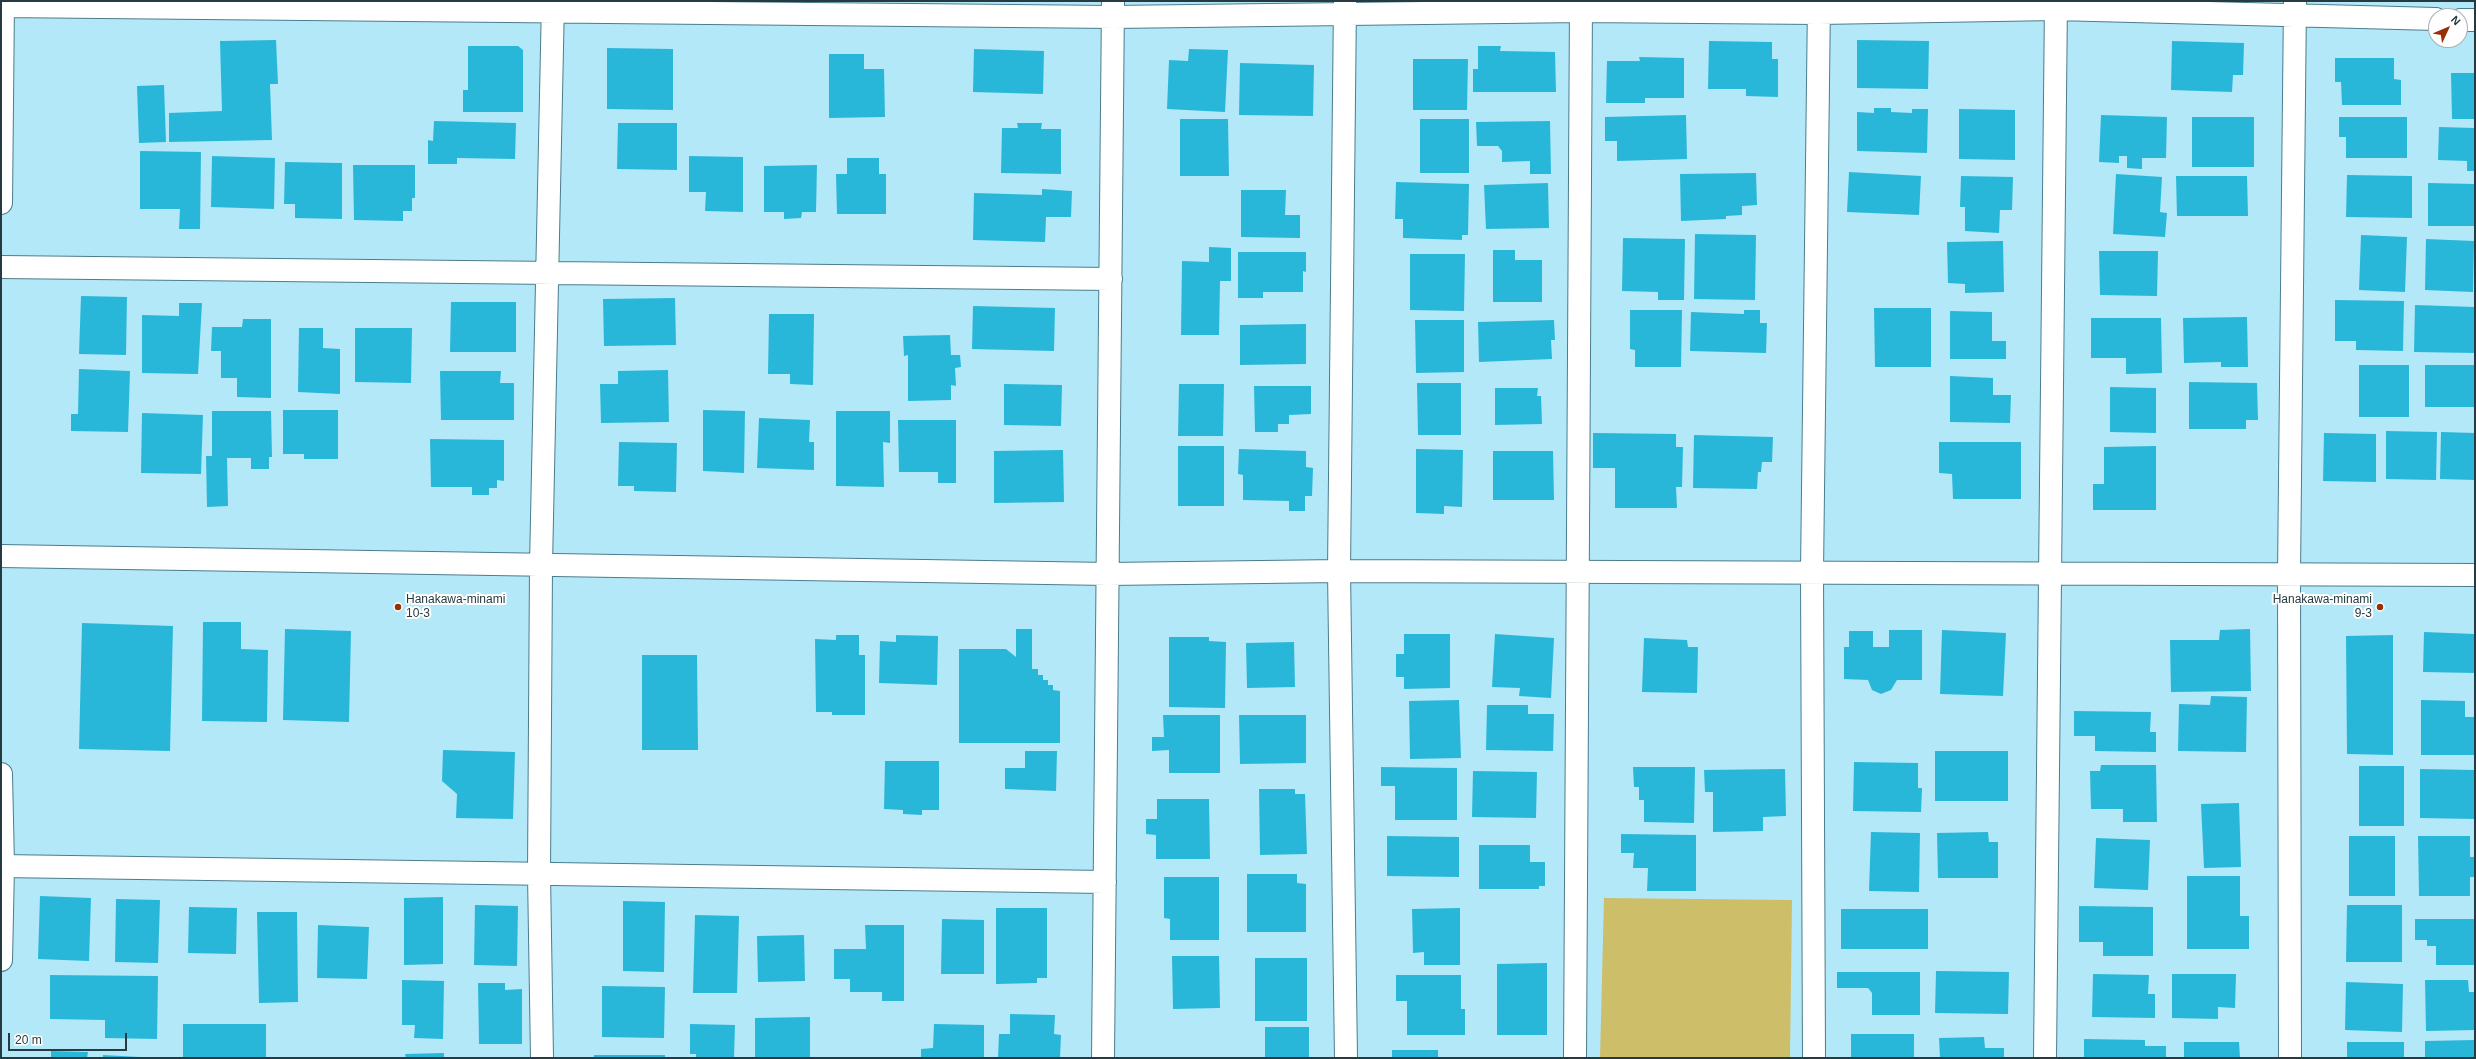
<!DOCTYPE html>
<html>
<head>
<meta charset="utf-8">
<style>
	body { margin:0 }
	#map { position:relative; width:2476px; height:1059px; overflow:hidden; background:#b3e8f8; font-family:Arial,sans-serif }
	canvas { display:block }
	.frame { position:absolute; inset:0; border:2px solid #253a41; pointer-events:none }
	.north { position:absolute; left:2428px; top:8px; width:40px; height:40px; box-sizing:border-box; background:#fff; border:1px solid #a8b0b3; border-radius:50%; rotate:46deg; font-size:11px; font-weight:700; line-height:16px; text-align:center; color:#253a41 }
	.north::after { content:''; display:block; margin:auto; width:14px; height:18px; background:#973105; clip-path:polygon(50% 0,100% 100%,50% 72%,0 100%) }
	.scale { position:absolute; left:8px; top:1033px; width:119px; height:18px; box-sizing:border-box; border:2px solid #253a41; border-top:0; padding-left:5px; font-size:12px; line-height:14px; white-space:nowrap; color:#253a41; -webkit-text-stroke:3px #fff; paint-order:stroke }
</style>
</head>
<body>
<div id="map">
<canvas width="2476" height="1059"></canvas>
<div class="frame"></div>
<div class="north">N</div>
<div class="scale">20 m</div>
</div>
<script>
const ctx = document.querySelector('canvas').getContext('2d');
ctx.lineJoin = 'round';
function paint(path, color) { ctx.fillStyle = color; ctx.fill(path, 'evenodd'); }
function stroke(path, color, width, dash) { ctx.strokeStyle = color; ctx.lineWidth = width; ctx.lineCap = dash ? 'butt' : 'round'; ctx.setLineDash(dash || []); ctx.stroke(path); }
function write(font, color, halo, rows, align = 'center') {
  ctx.font = font + ' Arial,sans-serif'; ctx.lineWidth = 4; ctx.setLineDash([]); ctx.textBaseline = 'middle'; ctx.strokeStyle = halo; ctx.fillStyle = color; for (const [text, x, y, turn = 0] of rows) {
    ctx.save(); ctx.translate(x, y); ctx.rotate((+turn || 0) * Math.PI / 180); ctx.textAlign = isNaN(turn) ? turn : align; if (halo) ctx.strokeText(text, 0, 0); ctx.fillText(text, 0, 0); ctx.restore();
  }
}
paint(new Path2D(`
	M1604 898 1792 900 1790 1058H1600Z`), '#cdbe6a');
paint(new Path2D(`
	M276 40 278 84H270L272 140 169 142V113L222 111 220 41Z
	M1857 40 1929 41 1928 89 1857 88Z
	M1709 41 1772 42V59H1778V97L1746 96V89H1708Z
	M2172 41 2244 43 2243 75H2233L2232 92 2171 90Z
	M468 46H518L523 50V112H463V90H468Z
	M1478 46H1501L1500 51 1555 52 1556 92H1473V69H1478Z
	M607 48 673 49V110L607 109Z
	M974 49 1044 51 1043 94 973 92Z
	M1189 49 1228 50 1225 112 1167 109 1169 60 1188 61Z
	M829 54H864V69H884L885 117 829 118Z
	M1639 57 1684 58V98H1645V103H1606L1607 61H1640Z
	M2335 58H2394V79L2401 80V105H2342L2341 82H2335Z
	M1413 59H1468L1467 110H1413Z
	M1240 63 1314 65 1313 116 1239 115Z
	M2451 73H2475V119H2452Z
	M164 85 166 142 139 143 137 86Z
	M1874 108H1891V112L1912 113V109H1928L1927 153 1857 151V112L1874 113Z
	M1959 109 2015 110V160L1959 159Z
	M1686 115 1687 159 1617 161V141H1605V117Z
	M2101 115 2167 117 2166 158H2142V169L2127 168V156H2119V163L2099 162Z
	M2192 117H2254V167H2192Z
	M2339 117H2407V158H2346V137H2339Z
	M1180 119H1228L1229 176H1180Z
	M1420 119H1469V173H1420Z
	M434 121 516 123 515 159 457 158V164H428V140L433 141Z
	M1550 121 1551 174H1530V161L1502 162V151L1498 146H1477L1476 122Z
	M618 123H677V170L617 169Z
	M1017 123H1042L1041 129H1061V174L1001 173 1002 128H1018Z
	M2439 127 2475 128V171H2467V161L2438 160Z
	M140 151 201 152 200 229H179L180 209H140Z
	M212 156 275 158 274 209 211 207Z
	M689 156 743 157V212L705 211 706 192H689Z
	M847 158H879V174H886V214H837L836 174H847Z
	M285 162 342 163V219L295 218V204H284Z
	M353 165H415V198H412V211H403V221L354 220Z
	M817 165 816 212H802L801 218 784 219V212H764V166Z
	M1849 172 1921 176 1919 215 1847 212Z
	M1756 173 1757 205 1742 206V215L1726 216V219L1681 221 1680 174Z
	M2116 174 2162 177 2160 212 2167 213 2165 237 2113 234Z
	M2347 175 2412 176V218L2346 217Z
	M1961 176 2013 177 2012 210H2000L1999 233 1965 231V207H1960Z
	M2176 176H2247L2248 216H2177Z
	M1396 182 1469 184 1468 235H1462V240L1403 238V219H1395Z
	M1548 183 1549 228 1486 229 1484 185Z
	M2428 183 2475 184V226H2428Z
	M1042 189 1072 191 1071 217H1046L1045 242 973 240 974 193 1042 195Z
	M1241 190H1286L1285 215H1300V238L1241 237Z
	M1695 234 1756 235 1755 300 1694 299Z
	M2361 235 2407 237 2405 292 2359 290Z
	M1623 238 1685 239 1684 300H1658V292L1622 291Z
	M2426 239 2474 241 2473 292 2425 290Z
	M2003 241 2004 292 1965 293V284L1948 283 1947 242Z
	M1209 247 1231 248V281H1220L1219 335H1181L1182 261 1209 262Z
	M1493 250H1515V260H1542V302H1493Z
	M2099 251H2158L2157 296 2100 295Z
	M1238 252H1306V272L1303 271V292H1263V298H1238Z
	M1410 254H1465L1464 311 1410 310Z
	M81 296 127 297 126 355 79 354Z
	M675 298 676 345 604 346 603 299Z
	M2335 300 2404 301 2403 351 2356 350V341H2335Z
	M451 302H516V352H450Z
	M179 303H202L198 374 142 373V315L179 316Z
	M2415 305 2475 307V353L2414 352Z
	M973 306 1055 308 1054 351 972 349Z
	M1874 308H1931V367H1875Z
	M1630 310H1682L1681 367H1635V350L1630 349Z
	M1744 310H1760V323H1767L1766 353 1690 351 1691 312 1744 314Z
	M1950 311 1992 312V341H2006V359H1950Z
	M769 314H814L813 385 790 384V374H768Z
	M2247 317 2248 367H2221V362L2184 363 2183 318Z
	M2091 318H2161L2162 373 2126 374V358H2091Z
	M243 319H271V398L237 397V378H221V351H211L212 327H242Z
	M1415 320H1464V372L1416 373Z
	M1554 320 1555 340H1551L1552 359 1479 362 1478 322Z
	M1306 324V364L1240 365V325Z
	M299 328H323V348L340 349V394L298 392Z
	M355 328H412L411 383 355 382Z
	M950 335 951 355H960L961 367 955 368 956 386 951 385V400L908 401V355L904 356 903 336Z
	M2359 365H2409V417H2359Z
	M2425 365H2475V407H2425Z
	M79 369 130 371 128 432 71 431V414H78Z
	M668 370 669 422 601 423 600 384H618V371Z
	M440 371H501L500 383H514V420H441Z
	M1950 376 1993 378V395H2011L2010 423 1950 422Z
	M2189 382 2257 383 2258 420H2246V429H2189Z
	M1417 383H1461V435H1418Z
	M1004 384 1062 385 1061 426 1004 425Z
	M1179 384H1224L1223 436H1178Z
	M1254 386H1311V414L1289 415V424H1278V432H1255Z
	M2110 387 2156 388V433L2110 432Z
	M1495 388H1538L1537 396H1541L1542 424 1495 425Z
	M283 410H338V459H304V454H283Z
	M703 410 745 411 744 473 703 471Z
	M212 411H271L272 457H269V469H251V458H227L228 506 207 507 206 456H212Z
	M836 411H890V443L883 442 884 487 836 486Z
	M142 413 203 415 201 474 141 473Z
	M759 418 810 420 809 442H814V470L757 468Z
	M898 420H956V483H938V472H899Z
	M2386 431 2437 432 2436 480 2386 479Z
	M2441 432 2475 433V480L2440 479Z
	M1593 433 1676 434V447H1683L1682 487H1676L1677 508H1615V468H1593Z
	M2324 433 2376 434V482L2323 481Z
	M1694 435 1773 437 1772 462H1762L1761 472H1758L1757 489 1693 488Z
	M430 439 504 440V481L497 480V488H489V495H472V487H431Z
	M619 442 677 443 676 492 634 491V486H618Z
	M1939 442H2021V499H1953L1952 474 1939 473Z
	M1178 446H1224V506H1178Z
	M2156 446V510H2093V484H2104V447Z
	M1239 449 1306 451V467L1313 468 1312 496H1305V511H1289V501L1243 500V475L1238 474Z
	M1416 449 1463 450 1462 507 1444 506V514L1416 513Z
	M1063 450 1064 502 994 503V451Z
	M1493 451H1553L1554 500H1493Z
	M203 622H241V649L268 650 267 722 202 721Z
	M82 623 173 626 170 751 79 749Z
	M285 629 351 631 349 722 283 720Z
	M1016 629H1032V669H1038V675H1043V680H1048V685H1053V690L1060 691V743H959V649H1006L1016 657Z
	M2250 629 2251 691 2171 692 2170 640H2219L2220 630Z
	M1889 630H1922V680H1897L1891 690 1881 694 1872 690 1868 680 1844 679V647H1849V631H1873V647H1889Z
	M1942 630 2006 633 2003 696 1940 694Z
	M2424 632 2475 634V673L2423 672Z
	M1404 634H1450V688L1404 689V677H1396V654H1404Z
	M1495 634 1554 638 1551 698 1519 696 1520 688 1492 687Z
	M836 635H859V655H865V715H832V712H816L815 639 836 640Z
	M896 635 938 636 937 685 879 683 880 641 896 642Z
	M2393 635V755L2347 754 2346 636Z
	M1169 637H1209V641L1226 642 1225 708 1169 707Z
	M1644 638 1687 640 1688 647H1698L1697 693 1642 692Z
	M1294 642 1295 687 1247 688 1246 643Z
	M642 655H697L698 750H642Z
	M2211 696 2247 697 2246 752 2178 751 2179 704 2210 705Z
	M1459 700 1461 758 1410 759 1409 701Z
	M2421 700 2465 701V717H2475V755H2421Z
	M1487 705H1528V714H1554L1553 751 1486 750Z
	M2074 711 2151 712 2150 732H2156V752L2095 751V736H2074Z
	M1163 715H1220V773H1169V750L1152 751V737H1164Z
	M1239 715H1306V763L1240 764Z
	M443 750 515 752 513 819 456 818 457 794 442 781Z
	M1025 751H1057L1056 791 1005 789V768H1025Z
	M1935 751H2008V801H1935Z
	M885 761H939V810H922V815L903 814V810L884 809Z
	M1854 762 1918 763V788H1922L1921 812 1853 811Z
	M2101 765H2156L2157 822H2123V809H2091L2090 771H2100Z
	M2359 766H2404V826H2359Z
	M1381 767 1457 768V820H1395V786H1381Z
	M1633 767H1695L1694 823 1644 822V800H1639V787H1634Z
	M1785 769 1786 816 1763 817V831L1713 832V792H1705L1704 770Z
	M2420 769 2475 770V819L2420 818Z
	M1473 771 1537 772 1536 818 1472 817Z
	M1259 789H1295V794H1305L1307 854 1260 855Z
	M1157 799H1209L1210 859H1156V835L1146 834V819H1157Z
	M2239 803 2241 867 2204 868 2201 804Z
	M1871 832 1920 833 1919 892 1869 891Z
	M1988 832 1989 842H1998V878H1938L1937 833Z
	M1621 834 1696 835V891H1647L1648 868H1633L1634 853H1621Z
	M1387 836 1459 837V877L1387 876Z
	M2349 836H2395V896H2349Z
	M2418 836H2470V857H2475V877H2470V896H2419Z
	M2096 838 2150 840 2148 890 2094 888Z
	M1479 845H1530V862H1545V886H1539V889H1479Z
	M1247 874H1297V883L1306 884V932H1247Z
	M2187 876H2240V916H2249V949H2187Z
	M1164 877H1219V940H1170V919L1164 918Z
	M40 896 91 898 89 961 38 959Z
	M443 897V964L404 965V898Z
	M116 899 160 900 158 963 115 962Z
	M623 901 665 902 664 972 623 971Z
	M475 905 518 906 517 966 474 965Z
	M2347 905H2402V962H2346Z
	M2079 906 2153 907V956H2103V942H2079Z
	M189 907 237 908 236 954 188 953Z
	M996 908H1047V978H1037V983L996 984Z
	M1460 908V965H1424V952L1413 953 1412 909Z
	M1841 909H1928V949H1841Z
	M257 912H297L298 1002 259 1003Z
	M695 915 739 916 737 993H693Z
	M942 919 984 920V974H941Z
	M2415 919H2475V965H2436V946H2427V940H2415Z
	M318 925 369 927 367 979 317 978Z
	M865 925H904V1001H882V992H850V979H834V949H866Z
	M804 935 805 981 758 982 757 936Z
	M1172 956H1219L1220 1008 1173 1009Z
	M1255 958H1307V1021H1255Z
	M1547 963V1035H1497V964Z
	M1936 971 2009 972 2008 1014 1935 1013Z
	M1837 972H1920V1015H1872V993L1868 988H1837Z
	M2093 974 2149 975 2148 994H2155V1018L2092 1017Z
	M2172 974H2236L2235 1008 2218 1007V1019L2172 1018Z
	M50 975 158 976 157 1039 105 1038V1020L50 1019Z
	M1396 975H1461V1009H1465V1035H1407V1001H1396Z
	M402 980 444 981 443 1039 414 1038 415 1025H402Z
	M2425 980H2468L2469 992H2475V1030L2426 1031Z
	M2346 982 2403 984 2402 1032 2345 1030Z
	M478 983H505V990L522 989V1044H479Z
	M602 986 665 987 664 1038 602 1037Z
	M1010 1014 1055 1015 1054 1034 1061 1035 1060 1058H998L999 1034H1010Z
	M810 1017V1058H755V1018Z
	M183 1024H266V1058H183Z
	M690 1024 735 1025 734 1058H696V1054H690Z
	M934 1024 984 1025V1058H921V1049L933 1048Z
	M1265 1027H1309V1058H1265Z
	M1851 1034H1914V1058H1851Z
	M1984 1037 1985 1048H2004V1058H1940L1939 1038Z
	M2084 1039 2145 1040V1046H2166V1058H2084Z
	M2475 1040V1058H2425V1041Z
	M2184 1042H2239L2240 1058H2184Z
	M2347 1042H2404V1058H2347Z
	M1392 1050H1438V1058H1392Z
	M51 1051 88 1052 87 1058H51Z
	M444 1053V1058H406L405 1054Z
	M103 1055 140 1057V1058H103Z
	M594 1055H665V1058H594Z`), '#29b7d9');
const minor = new Path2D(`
	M1345 1 1339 571 1346 1058
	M1 6 1113 17 1581 11 1819 13 2056 9 2436 19
	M2460 20H2475
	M1 203 3 1
	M1 267 1111 279
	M1 556 1108 574 1339 571 2475 575
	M1 774 3 866 1 960
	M1 866 1105 882
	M542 1058 539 874 541 565 553 1
	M1103 1058 1113 1
	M1575 1058 1581 1
	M1814 1058 1812 572 1819 1
	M2045 1058 2056 1
	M2290 1058 2289 574 2295 1`);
stroke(minor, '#4b7d8c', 24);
stroke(minor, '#fff', 22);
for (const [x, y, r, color] of [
	[398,607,4,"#973105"],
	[2380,607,4,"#973105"]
]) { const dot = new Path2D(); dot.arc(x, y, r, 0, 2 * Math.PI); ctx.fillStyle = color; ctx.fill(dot); stroke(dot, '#fff', 1.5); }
write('12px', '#253a41', '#fff', [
	["Hanakawa-minami",406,600],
	["10-3",406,614],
	["Hanakawa-minami",2372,600,"right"],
	["9-3",2372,614,"right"]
], 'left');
</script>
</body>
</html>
